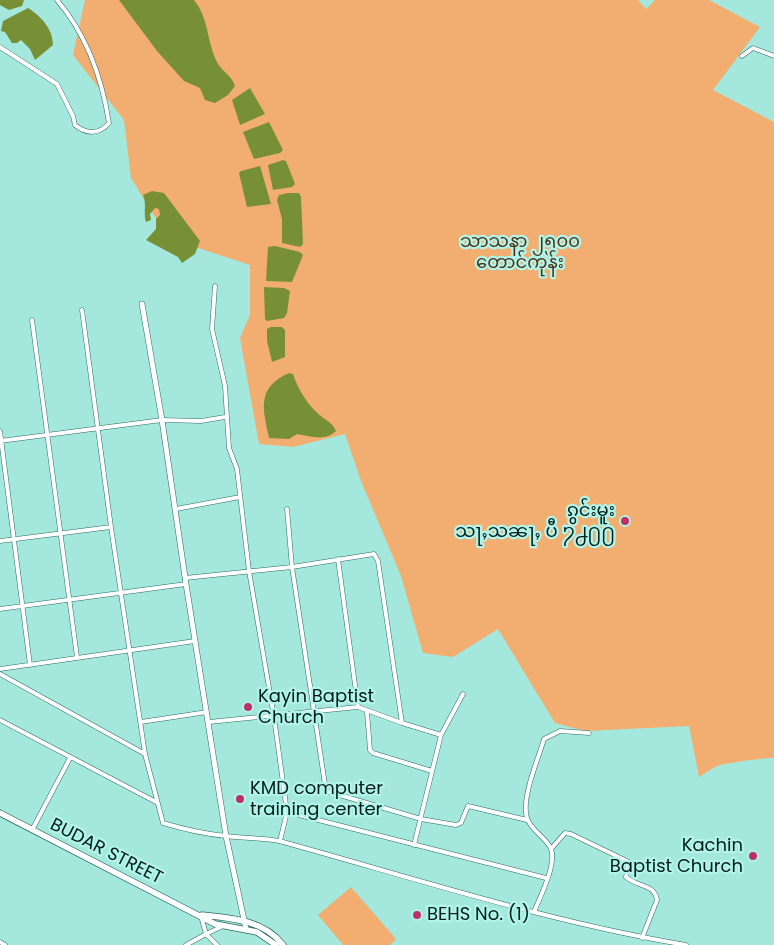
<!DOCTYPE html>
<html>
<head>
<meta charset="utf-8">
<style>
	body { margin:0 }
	canvas { display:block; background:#a4e7dc }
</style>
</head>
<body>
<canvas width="774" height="945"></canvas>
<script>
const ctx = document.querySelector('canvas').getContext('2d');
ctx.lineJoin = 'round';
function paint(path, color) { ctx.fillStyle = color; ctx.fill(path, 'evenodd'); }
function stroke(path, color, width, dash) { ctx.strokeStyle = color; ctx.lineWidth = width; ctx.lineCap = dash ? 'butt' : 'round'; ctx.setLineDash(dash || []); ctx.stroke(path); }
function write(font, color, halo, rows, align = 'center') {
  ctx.font = font + ' Poppins,"Noto Sans Myanmar",sans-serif'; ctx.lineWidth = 4.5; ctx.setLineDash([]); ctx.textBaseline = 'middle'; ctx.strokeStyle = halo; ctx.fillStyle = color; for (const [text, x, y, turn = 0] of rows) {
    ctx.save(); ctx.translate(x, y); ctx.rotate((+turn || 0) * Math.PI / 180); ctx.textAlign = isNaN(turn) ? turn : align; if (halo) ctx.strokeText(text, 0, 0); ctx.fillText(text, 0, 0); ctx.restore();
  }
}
paint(new Path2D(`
	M85 0H638L646 9 655 0H709L760 27 713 90 774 122V758C768 757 727 763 720 765 713 767 706 773 699 777L689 726 585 731 555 723 498 629 453 657 423 653 401 576 361 481 345 434 293 447 259 444 240 338 250 315V265L168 238 131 178 124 120 73 55Z
	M351 887 396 939 390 945H343L318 915Z`), '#f2ae70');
paint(new Path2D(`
	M0 0H24L22 6 9 10 0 5Z
	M119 0H194C209 18 207 44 218 64 223 72 232 76 235 86L228 95 215 103 205 100 200 88 184 81 157 51Z
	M28 8C41 16 53 29 53 45L35 60 30 49 21 40 17 43H12L5 32 1 31 3 21Z
	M250 88 265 114 240 125 232 100Z
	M269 122 283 150 280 153 254 159 243 132Z
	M283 160 286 161 295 184 292 187 273 190 268 165Z
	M260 166 271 204 247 207 239 173 241 171Z
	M152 191 164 193 200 241 195 254 182 263 178 257 146 240 156 229V219L160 215 159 209 155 208 150 214 151 220 146 222C143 213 147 204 143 195Z
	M288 193H299L301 197 303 244 300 247 282 243V219L277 200 279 195Z
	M275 246 300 252 303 255 292 282 266 281 268 247Z
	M264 287 284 288 290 291 287 313 284 318 267 321 265 319Z
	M271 327H282L285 330V357L272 362 267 341V329Z
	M289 373 293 374C298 390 309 407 322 417 329 422 332 423 336 431 325 442 310 436 297 434L289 439 269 438C263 408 256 388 289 373Z`), '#779035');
const minor = new Path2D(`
	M0 47 57 84 73 116 75 125C86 134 99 135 109 123 102 78 87 35 57 0
	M742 56 753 48 774 56
	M215 286 212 329 225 386 229 448 237 469 249 571 274 717 287 812 546 878
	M82 310 111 527 145 754 163 823C183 829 205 834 226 836 245 839 264 837 283 842 417 879 549 922 686 945
	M32 320 77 657
	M0 431 30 665
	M0 441 162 420 201 421 225 417
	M176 509 240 497
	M287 509 292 567 326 791 421 819 456 825 461 823 468 806 527 820
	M0 541 111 527
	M338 559 358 707
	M185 578 292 567 374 554 378 561 402 723
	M0 609 186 584
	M0 669 195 641
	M0 674 145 754
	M367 712 370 750 373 753 432 771
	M0 720 156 802
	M141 722 207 712
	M209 722 358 707 402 723 441 735
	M32 830 70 758
	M280 841 287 812
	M414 845 441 735 463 694
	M551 849 565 833 571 834 629 862 626 877C637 887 655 884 657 900L642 938
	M534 912C540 897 557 864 551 849 547 838 531 831 527 818 521 798 538 760 544 739L560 731 589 733
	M201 916 206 934 223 926
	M0 942 5 945
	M186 945 206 934 217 945`);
const tertiary = new Path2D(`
	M142 304 162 420 186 584 226 836 246 929`);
const secondary = new Path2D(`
	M0 813 215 924 257 932 276 945
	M202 915C231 918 264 920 283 945`);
stroke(minor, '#296c63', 5);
stroke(tertiary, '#296c63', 6);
stroke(secondary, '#296c63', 7);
stroke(minor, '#fff', 4);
stroke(tertiary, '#fff', 5);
stroke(secondary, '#fff', 5.5);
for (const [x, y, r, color] of [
	[625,521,5,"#bd3065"],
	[248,707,5,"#bd3065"],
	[240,799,5,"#bd3065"],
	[753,856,5,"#bd3065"],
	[417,915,5,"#bd3065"]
]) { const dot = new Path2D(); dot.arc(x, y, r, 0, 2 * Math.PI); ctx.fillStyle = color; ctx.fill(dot); stroke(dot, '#b1f4e9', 2); }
write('18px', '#4e3114', '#b1f4e9', [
	["သာသနာ ၂၅၀၀",520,242],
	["တောင်ကုန်း",520,263]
]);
write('18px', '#011c19', '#b1f4e9', [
	["ၵွင်းမူး",615,511,"right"],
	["သႃႇသၼႃႇ ပီ ႒႕႐႐",615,532,"right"],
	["Kayin Baptist",258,697],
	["Church",258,718],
	["KMD computer",250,789],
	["training center",250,810],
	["Kachin",743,846,"right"],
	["Baptist Church",743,867,"right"],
	["BEHS No. (1)",427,915]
], 'left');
write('18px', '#011c19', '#b1f4e9', [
	["BUDAR STREET",106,852,27]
]);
</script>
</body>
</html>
